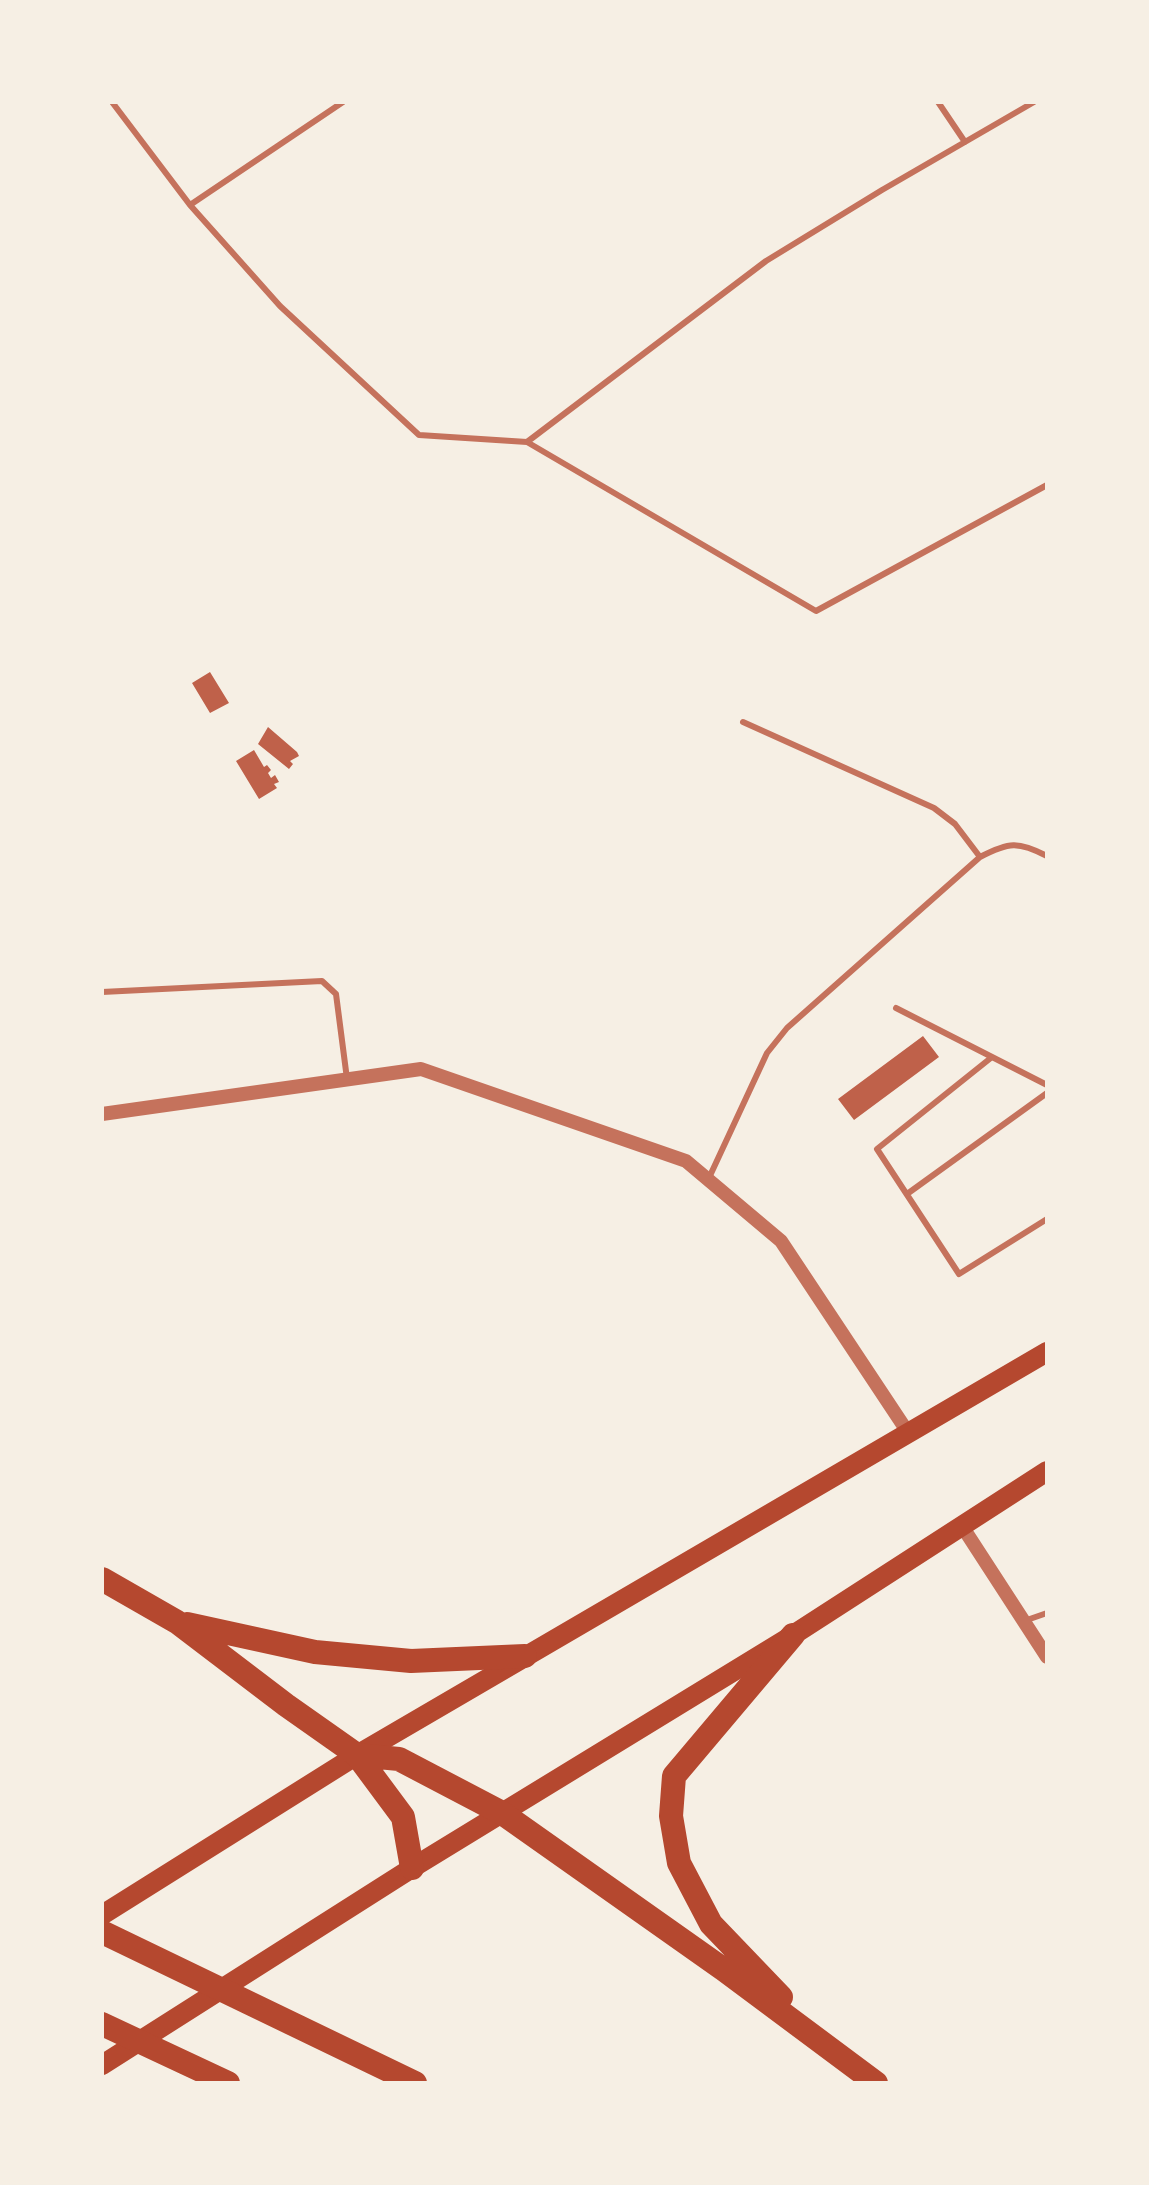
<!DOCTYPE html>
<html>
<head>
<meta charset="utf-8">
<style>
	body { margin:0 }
	#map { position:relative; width:1149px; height:2185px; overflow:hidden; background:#f6efe4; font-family:"Sofia Sans Condensed",sans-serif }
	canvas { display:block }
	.frame { position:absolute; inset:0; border:104px solid #f6efe4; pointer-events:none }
</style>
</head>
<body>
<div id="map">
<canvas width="1149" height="2185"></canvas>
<div class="frame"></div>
</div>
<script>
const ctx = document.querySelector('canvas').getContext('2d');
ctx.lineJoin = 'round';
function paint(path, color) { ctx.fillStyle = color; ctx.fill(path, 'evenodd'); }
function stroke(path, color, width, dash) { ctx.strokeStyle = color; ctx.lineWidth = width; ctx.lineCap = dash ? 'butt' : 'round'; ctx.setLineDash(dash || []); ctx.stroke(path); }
paint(new Path2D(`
	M210 672 229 703 210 713 192 683Z
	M268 727 297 752 299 756 290 761 293 764 289 769 258 744Z
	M254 750 264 767 267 765 271 770 268 773 271 778 275 775 279 782 274 784 277 788 259 799 236 761Z
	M923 1036 939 1057 854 1120 838 1099Z`), '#bf614a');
stroke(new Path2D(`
	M112 102 190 205 280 306 419 435 527 442 766 261 882 190 1034 102
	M938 102 965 142
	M190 205 343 102
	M527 442 816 611 1047 485
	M743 722 934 808 955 824 980 857
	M102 992 322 981 336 994 347 1079
	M896 1008 1047 1085
	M992 1057 877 1149 959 1274 1047 1219
	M708 1180 767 1053 787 1028 980 857C1009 842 1018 841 1047 856
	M907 1194 1047 1093
	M1024 1621 1047 1613`), '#c5725c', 6);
stroke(new Path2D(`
	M102 1114 421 1069 686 1161 781 1241 909 1434
	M962 1526 1047 1657`), '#c5725c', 14);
stroke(new Path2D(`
	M102 1915 357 1755 1047 1352
	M102 2065 412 1868 793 1635 1047 1471`), '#b5482f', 20);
stroke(new Path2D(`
	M102 1579 177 1622 286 1705 357 1755 403 1817 412 1868
	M187 1624 315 1652 411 1661 525 1656
	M357 1755 399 1759 502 1813 723 1969 876 2083
	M102 1932 415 2083
	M781 1997 711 1924 679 1863 671 1816 674 1776 793 1635
	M102 2024 228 2083`), '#b5482f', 24);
</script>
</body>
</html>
